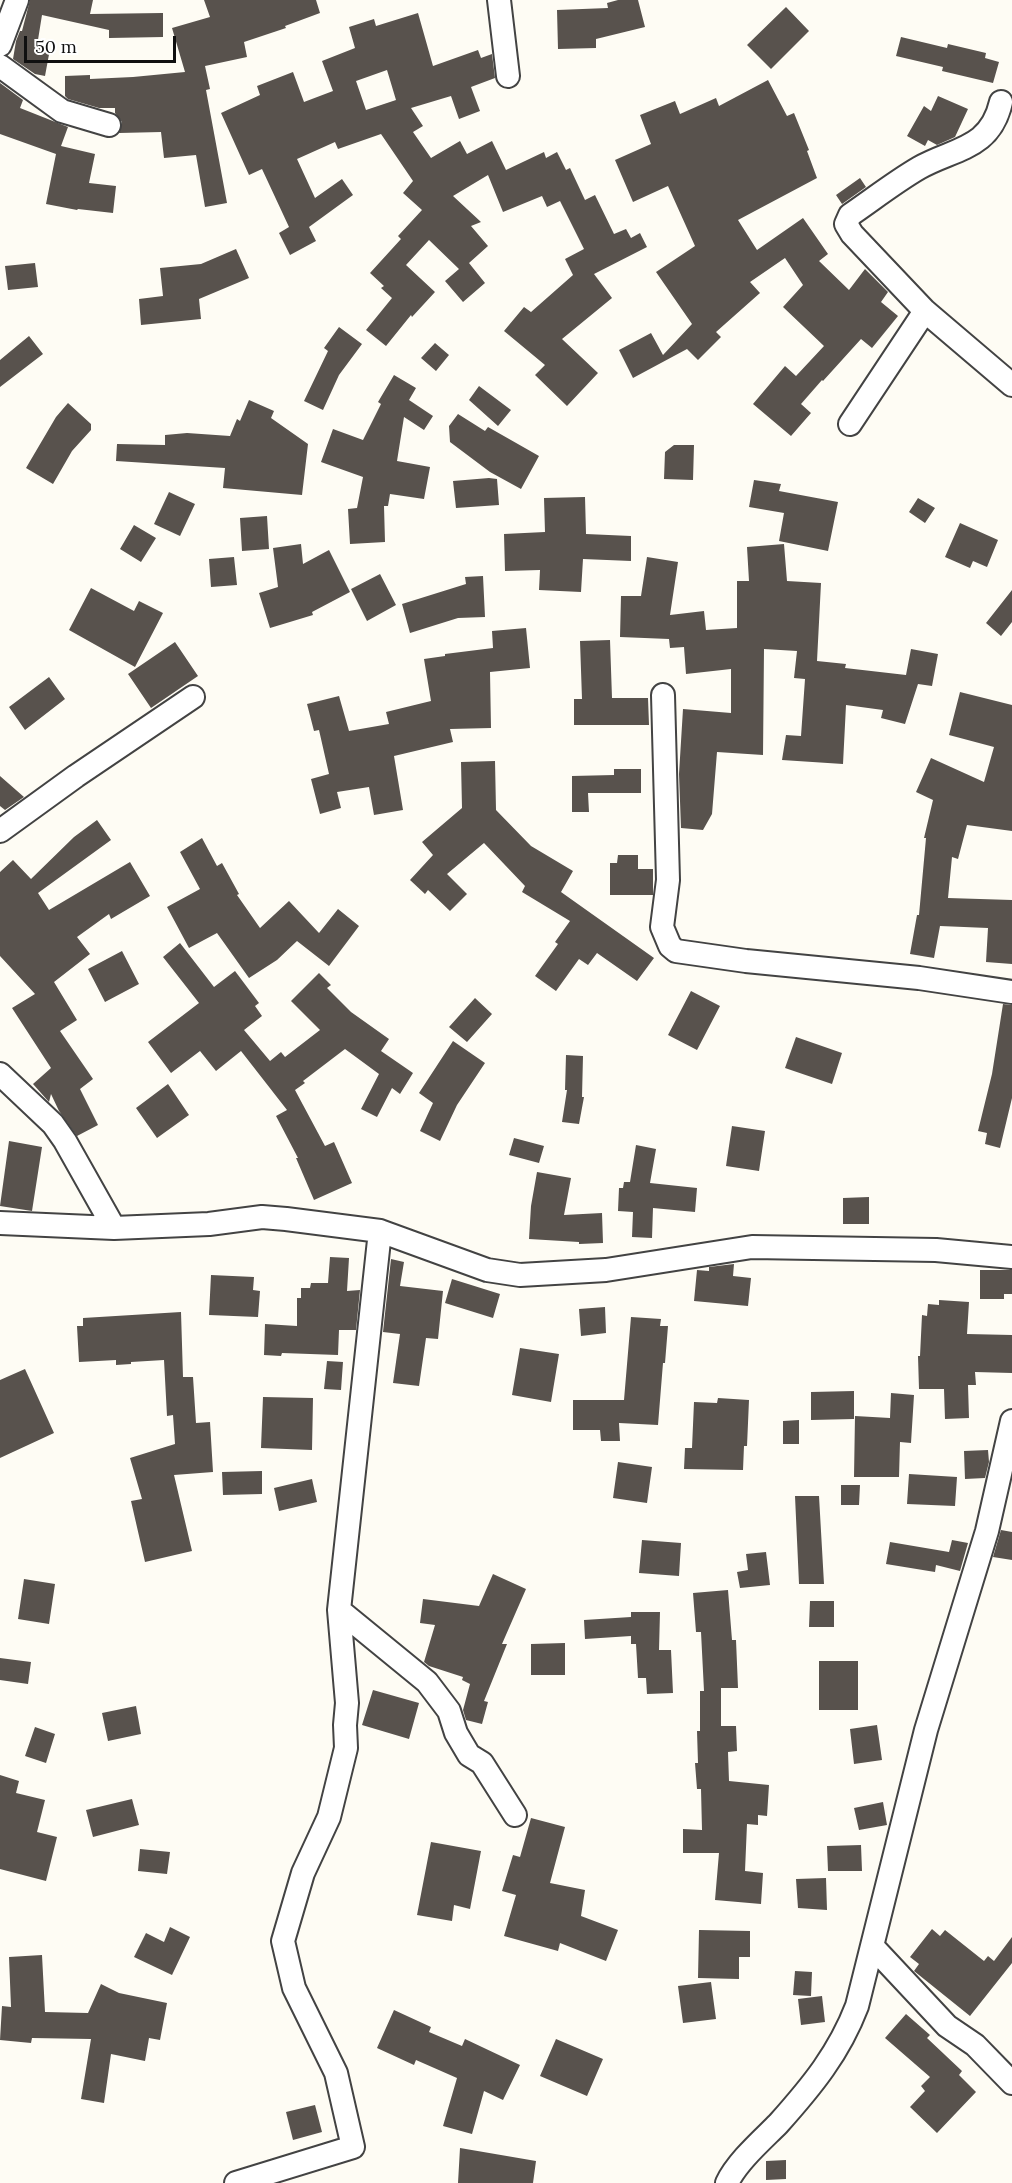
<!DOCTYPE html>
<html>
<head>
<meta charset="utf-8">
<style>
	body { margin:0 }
	#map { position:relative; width:1012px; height:2183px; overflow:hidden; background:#fefcf4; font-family:Lora,serif }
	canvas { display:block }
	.scale { position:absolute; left:24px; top:36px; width:152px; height:27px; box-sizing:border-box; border:3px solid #101010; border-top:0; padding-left:8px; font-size:18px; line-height:21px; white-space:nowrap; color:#101010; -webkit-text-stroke:4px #fff; paint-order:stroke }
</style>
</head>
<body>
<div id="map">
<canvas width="1012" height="2183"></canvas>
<div class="scale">50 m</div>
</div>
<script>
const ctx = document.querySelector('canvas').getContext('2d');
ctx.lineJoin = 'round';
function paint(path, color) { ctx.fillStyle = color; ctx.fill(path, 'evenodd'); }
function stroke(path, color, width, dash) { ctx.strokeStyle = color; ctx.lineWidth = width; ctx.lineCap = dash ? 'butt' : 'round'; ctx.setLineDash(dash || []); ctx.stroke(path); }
paint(new Path2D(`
	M30 0H93L90 14 163 13V37L109 38V30L42 15 37 46 50 49 45 76 35 74 13 59 16 41 20 31H22Z
	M204 0H316L320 13 285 26 286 28 244 42 247 57 205 66 210 89 206 90 227 203 205 207 196 155 164 158 161 132 119 133 122 122 115 113V108H99L68 99 65 96V76L90 75V79L133 77 185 72 172 28 210 17Z
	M618 0H638L645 27 596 39V48L558 49 557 10 608 8 607 3Z
	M786 7 809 31 771 69 747 45Z
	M418 13 433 66 478 50 481 58 492 54 495 78 471 87 480 111 459 119 451 96 411 108 423 126 413 132 431 158 460 141 467 154 492 141 506 170 544 152 546 158 557 152 566 170 570 168 585 200 595 195 614 234 626 229 631 238 640 233 647 247 594 274 612 298 562 339 598 373 567 406 535 375 545 365 504 331 524 307 531 312 573 275 565 259 584 249 560 201 547 207 542 196 503 212 488 175 453 196 481 222 471 226 488 246 469 263 485 283 463 302 445 281 459 269 429 240 406 265 435 292 412 317 411 315 386 346 366 330 392 298 381 288 384 286 370 273 401 239 398 236 422 210 403 193 413 181 381 134 338 149 335 142 297 159 315 198 342 179 353 195 309 227 316 241 290 255 279 233 289 227 262 169 249 175 221 113 260 95 257 86 293 72 304 102 333 91 322 61 355 48 349 27 374 19 376 26ZM387 70 396 100 366 110 356 81Z
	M901 37 947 48 948 44 986 53 985 58 999 62 993 83 942 71 943 67 896 56Z
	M768 80 787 116 794 113 809 150 807 151 817 178 738 220 757 250 803 218 828 254 819 261 849 290 865 269 888 292 881 302 898 316 872 348 861 339 823 381 822 380 801 404 811 413 791 436 753 404 785 366 796 376 824 346 783 307 803 285 785 258 750 282 760 293 716 332 721 337 698 360 687 349 633 378 619 350 651 333 663 355 692 324 656 272 695 246 668 186 633 202 615 160 651 144 640 115 675 101 680 114 716 98 719 106Z
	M0 83 23 100 20 108 68 127 61 146 95 154 89 183 116 186 113 213 78 209 77 210 46 204 56 154 0 134Z
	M938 96 968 109 955 137 937 145 928 140 925 146 907 136 924 106 931 111Z
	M860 178 866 187 842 204 836 195Z
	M236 249 249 278 199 299 201 319 141 325 139 299 163 296 160 268 201 264Z
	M35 263 38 287 8 290 5 266Z
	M339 327 362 344 339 375 323 410 304 401 328 351 324 348Z
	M29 336 43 354 0 387V360Z
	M435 343 449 355 436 371 421 358Z
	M394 375 416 388 409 400 433 416 424 430 404 417 397 461 430 467 424 499 390 494 388 506H384L385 542 350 544 348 509 357 508 363 477 321 462 333 429 363 440 381 404 378 402Z
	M479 386 511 410 498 426 469 400Z
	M249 400 274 411 271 418 308 444 302 495 223 488 225 468 116 461 117 444 165 445V435L187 433 230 436 237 419 240 421Z
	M68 403 91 424V430L72 451 53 484 26 468 56 417Z
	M458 414 485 431 488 427 539 456 521 489 490 472 450 442 449 426Z
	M674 445H694L693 480 664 479 665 452Z
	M489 478 497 479 499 505 456 508 453 481Z
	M754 480 781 484 779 491 838 502 828 551 779 541 784 513 749 507Z
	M169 492 195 504 180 536 154 524Z
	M585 497 586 534 631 536V561L583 559 581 592 539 590 540 570 505 571 504 534 545 532 544 498Z
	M918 498 935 508 925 523 909 512Z
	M267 516 269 549 242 551 240 518Z
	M960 523 998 540 987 567 973 561 970 568 945 557Z
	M134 525 156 538 141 562 120 549Z
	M301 544 303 564 329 550 350 592 312 612 313 615 270 628 259 593 278 587 273 548Z
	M784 544 787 581 821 583 817 661 846 664 845 668 906 675 911 649 938 654 932 686 918 684 905 724 881 718 883 710 846 705 843 764 782 760 786 735 801 736 805 679 794 678 797 651 764 649 763 755 717 752 712 814 703 830 681 828 679 774 683 709 731 713V669L686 674 684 647 670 648 669 639 620 637 621 596H641L647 557 678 562 670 615 704 611 706 630 737 628V581H749L747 547Z
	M234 557 237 585 211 587 209 559Z
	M380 574 396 605 367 621 351 589Z
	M483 576 485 617 458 618 410 633 402 604 466 584 465 577Z
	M91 588 134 611 139 601 163 613 135 667 69 630Z
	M1012 590V622L1001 636 986 623Z
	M526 628 530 668 490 672 491 728 450 729 453 742 394 756 403 810 374 815 369 787 337 792 341 808 320 814 311 779 329 774 319 730 314 731 307 704 339 696 349 731 389 724 386 712 431 701 424 659 445 656V654L493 648 492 631Z
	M610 640 612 698H648L649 725H574V699H582L580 641Z
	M175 642 198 676 151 708 128 674Z
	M49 677 65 699 25 730 9 707Z
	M960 692 1012 705V831L967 825 958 859 952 857 948 898 1012 900V964L986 962 988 928 940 926 934 958 910 954 917 915H919L926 838H924L933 800 916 792 931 758 984 782 994 747 949 735Z
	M495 761 496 810 531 846 573 871 561 892 654 958 637 981 597 953 588 965 579 959 556 991 535 976 558 944 555 942 570 921 522 892 525 886 484 843 447 874 467 894 450 911 428 890 425 894 410 880 433 855 422 842 462 808 461 762Z
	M614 769H641V793H588L589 812H572V776L614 775Z
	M0 776 24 797 5 810 0 806Z
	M97 820 111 840 38 893 49 910 130 862 150 896 111 919 109 914 77 937 90 954 54 982 77 1020 60 1031 93 1079 80 1089 98 1125 77 1136 59 1111 51 1094 49 1102 33 1084 51 1068 12 1008 35 994 0 956V872L13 860 31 879 74 837Z
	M202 838 217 866 222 863 239 894 237 895 260 928 289 901 319 933 338 909 359 926 329 966 297 941 277 960 249 978 217 933 189 948 167 907 200 889 180 852Z
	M618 855H638V869H653V895H610V863H617Z
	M180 943 214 987 235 971 259 1003 255 1006 262 1016 244 1030 270 1061 281 1052 285 1057 320 1030 291 1001 319 973 331 985 327 988 351 1012 389 1039 381 1051 413 1073 400 1094 392 1088 377 1117 361 1109 379 1074 345 1049 303 1081 305 1083 295 1090 325 1146 334 1142 352 1183 314 1200 296 1158H298L276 1116 287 1110 241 1051 216 1071 200 1051 171 1073 148 1042 199 1003 163 957Z
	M122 951 139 984 105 1002 88 969Z
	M691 991 720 1006 697 1050 668 1035Z
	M475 998 492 1014 467 1042 449 1027Z
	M1003 1004 1012 1005V1098L1000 1148 985 1144 987 1133 978 1131 992 1074Z
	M796 1037 842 1053 832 1084 785 1068Z
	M453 1041 485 1063 457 1105 440 1141 420 1131 433 1103 419 1093Z
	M566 1055 583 1056 582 1097H584L579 1124 562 1122 567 1090H565Z
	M168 1084 189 1115 157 1138 136 1108Z
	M732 1126 765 1131 759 1171 726 1166Z
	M514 1138 544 1146 539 1163 509 1155Z
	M9 1141 42 1147 32 1211 0 1206Z
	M636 1145 656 1149 650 1183 697 1188 695 1212 653 1208 652 1238 632 1237 633 1212 618 1211 619 1188H623L624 1182H630Z
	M537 1172 571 1178 564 1215 602 1213 603 1243 579 1244V1242L529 1239 531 1206Z
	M869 1197V1224H843V1198Z
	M330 1257 349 1258 347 1291 360 1290 356 1330H339L338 1355 282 1353 281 1356 264 1355 265 1324 297 1326V1298H301V1288H310L311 1283H328Z
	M391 1259 404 1262 400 1286 443 1291 438 1339 426 1338 419 1386 393 1383 400 1334 383 1332Z
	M734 1264 733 1276 751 1278 748 1306 694 1301 697 1270 709 1271V1267Z
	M980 1270H1012V1294H1004V1299H980Z
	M211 1275 254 1277 253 1290 260 1291 258 1317 209 1315Z
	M452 1279 500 1294 493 1318 445 1303Z
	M939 1300 969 1302 967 1334 1012 1335V1373L975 1372 976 1385H968L969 1418 945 1419 944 1389H919L918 1356H920L922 1315 927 1316 928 1304 939 1305Z
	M605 1307 606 1333 581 1336 579 1309Z
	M181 1312 183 1377H193L196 1423 210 1422 213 1472 174 1475 192 1551 145 1562 131 1501 142 1499 130 1458 175 1444 173 1415 167 1416 164 1360 131 1362V1364L116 1365V1360L79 1362 77 1326H83V1318Z
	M631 1317 661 1319 660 1326H668L665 1363H663L658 1425 619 1423 620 1441H601L600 1430H573V1400H624Z
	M520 1348 559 1354 551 1402 512 1395Z
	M327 1361 343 1362 341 1390 324 1389Z
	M25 1369 54 1433 0 1458V1380Z
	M854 1391V1419L811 1420V1392Z
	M891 1393 914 1395 911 1443 900 1442 899 1477H854L855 1416 890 1418Z
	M263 1397 313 1398 312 1450 261 1448Z
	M718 1398 749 1400 747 1446H744L743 1470 684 1469 685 1448H692L694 1402 717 1403Z
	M799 1420V1444H783V1421Z
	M988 1450 989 1462 985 1478 965 1479 964 1451Z
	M618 1462 652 1467 647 1503 613 1498Z
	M262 1471V1494L223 1495 222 1472Z
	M909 1474 957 1477 955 1506 907 1504Z
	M312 1479 317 1502 279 1511 274 1488Z
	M841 1485H860L859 1505H841Z
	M795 1496H819L824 1584H799Z
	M1001 1530 1012 1532V1560L993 1557Z
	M642 1540 681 1543 679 1576 639 1573Z
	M952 1540 968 1543 960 1571 936 1565 935 1572 886 1564 890 1542 949 1552Z
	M766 1552 770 1585 740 1588 737 1572 748 1570 746 1554Z
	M493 1574 526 1589 502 1644H507L484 1701 488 1702 482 1724 466 1720 463 1710 470 1684 462 1680 463 1677 429 1666 424 1662 435 1625 420 1623 423 1599 479 1606Z
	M24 1579 55 1584 49 1624 18 1619Z
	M728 1590 732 1640H736L738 1688H721V1726H736L737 1751 728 1752 729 1781 769 1785 767 1816 758 1815V1825L747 1824 745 1871 763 1873 761 1904 715 1900 719 1853H683V1829L702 1830 701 1789H697L695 1763H698L697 1731H700V1691H704L701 1632H696L693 1593Z
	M810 1601H834V1627H809Z
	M631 1612H660L659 1650H671L673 1693 647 1694 646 1678H638L636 1644H631V1636L585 1639 584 1620 631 1617Z
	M565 1643V1675H531V1644Z
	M0 1658 31 1662 28 1684 0 1680Z
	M819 1661H858V1710H819Z
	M373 1690 419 1703 409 1739 362 1725Z
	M136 1706 141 1734 108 1741 102 1713Z
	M877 1725 882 1760 854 1764 850 1729Z
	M35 1727 55 1734 46 1763 25 1756Z
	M0 1775 19 1781 16 1793 45 1800 37 1832 57 1837 46 1881 0 1869Z
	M132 1799 139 1825 93 1837 86 1810Z
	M883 1802 887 1825 859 1830 854 1808Z
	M531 1818 565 1827 550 1883 585 1890 581 1916 618 1930 606 1961 560 1943 558 1951 504 1936 516 1895 502 1891 513 1855 520 1857Z
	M431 1842 481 1851 470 1909 454 1905 452 1921 417 1915Z
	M861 1845 862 1871H828L827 1846Z
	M140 1849 170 1852 167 1874 138 1871Z
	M826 1878 827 1910 798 1908 796 1879Z
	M170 1927 190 1937 172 1975 134 1957 146 1933 164 1942Z
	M932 1929 940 1936 945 1930 984 1961 988 1956 994 1961 1012 1937V1963L970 2016 914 1971 919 1964 910 1957Z
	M699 1930 750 1931V1957H739V1979L698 1978Z
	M42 1955 45 2012 88 2013 101 1984 119 1993 167 2003 160 2040 149 2038 145 2061 111 2054 104 2103 81 2099 91 2039 32 2038 31 2043 0 2040 2 2006 11 2007 9 1957Z
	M795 1971 812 1972 811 1996 793 1995Z
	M711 1982 716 2019 683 2023 678 1986Z
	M822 1996 825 2022 801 2025 798 1999Z
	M394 2010 431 2027 429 2032 462 2046 465 2039 520 2065 503 2100 484 2091 472 2134 443 2126 457 2078 416 2060 414 2065 377 2048Z
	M906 2014 930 2035 927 2038 962 2071 959 2075 976 2092 937 2133 910 2107 925 2091 921 2086 930 2077 885 2038Z
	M556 2039 603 2059 587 2096 540 2076Z
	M315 2105 322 2132 293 2140 286 2112Z
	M460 2148 536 2161 533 2183H458Z
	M786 2160V2179L766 2180V2161Z`), '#58524d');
const street = new Path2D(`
	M499 0 508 76
	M0 45 17 0
	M0 66 62 111 109 125
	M1001 102C990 150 954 148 919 168 895 182 872 200 850 215L846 224 852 234 925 311 1012 385
	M850 424 925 311
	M663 695 668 880 662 927 670 946 676 951 746 961 919 978 1012 992
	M0 831 76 776 193 697
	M0 1074 53 1124 65 1141 114 1228 209 1224 262 1217 286 1219 380 1231 487 1270 520 1275 606 1270 752 1247 936 1250 1012 1257
	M0 1223 114 1228
	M339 1610 427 1682 449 1711 456 1733 469 1755 482 1763 515 1815
	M873 1947 947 2026 975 2045 1012 2083
	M236 2183 353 2147 336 2073 294 1988 283 1941 303 1873 329 1817 346 1748 345 1725 347 1703 339 1610 380 1231
	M727 2183C737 2162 761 2141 778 2124 812 2086 839 2053 857 2006L926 1730 987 1531 1012 1421`);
stroke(street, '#434343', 26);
stroke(street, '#fff', 22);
</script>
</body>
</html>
